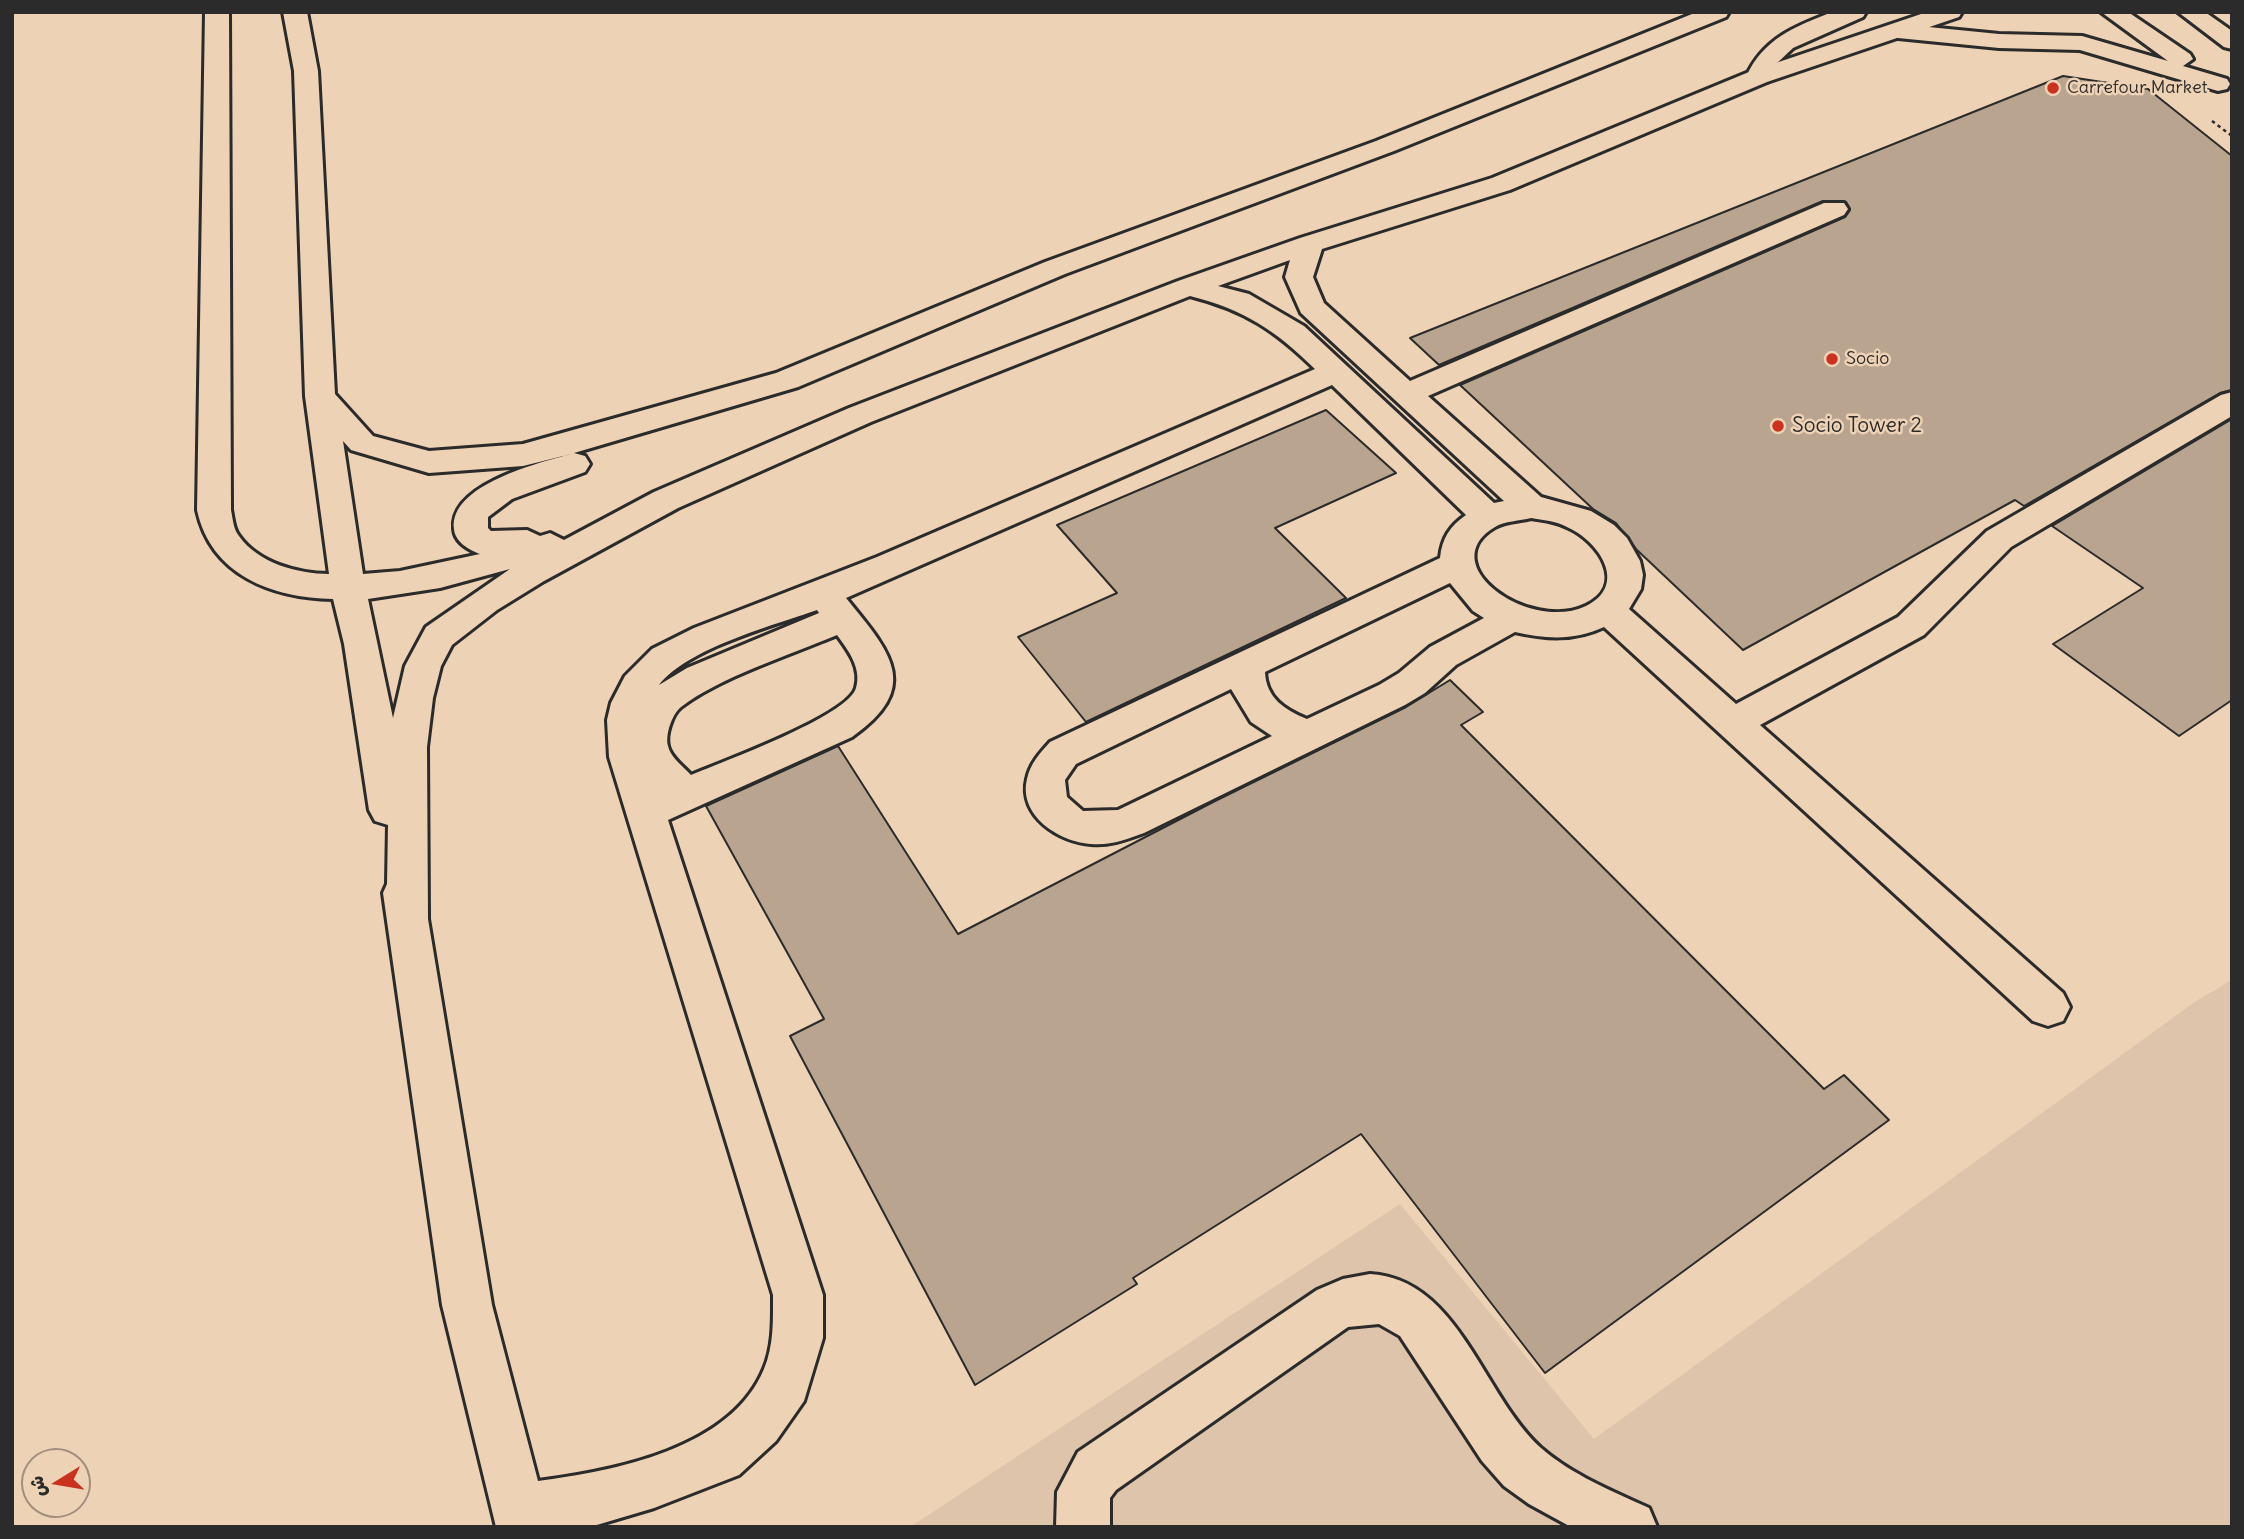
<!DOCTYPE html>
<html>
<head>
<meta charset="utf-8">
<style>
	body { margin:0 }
	#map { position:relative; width:2244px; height:1539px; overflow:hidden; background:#eed2b5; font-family:Delius,"Playpen Sans Arabic",sans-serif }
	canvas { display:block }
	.frame { position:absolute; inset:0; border:14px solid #2b2b2b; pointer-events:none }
	.north { position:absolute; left:21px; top:1448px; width:70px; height:70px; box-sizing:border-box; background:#eed2b5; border:2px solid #a08f7e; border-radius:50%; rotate:259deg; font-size:19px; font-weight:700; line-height:28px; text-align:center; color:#2b2b2b }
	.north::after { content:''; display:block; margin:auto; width:24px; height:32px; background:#c8321e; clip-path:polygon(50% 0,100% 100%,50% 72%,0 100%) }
</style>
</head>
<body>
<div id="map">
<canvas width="2244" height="1539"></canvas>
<div class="frame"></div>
<div class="north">ش</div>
</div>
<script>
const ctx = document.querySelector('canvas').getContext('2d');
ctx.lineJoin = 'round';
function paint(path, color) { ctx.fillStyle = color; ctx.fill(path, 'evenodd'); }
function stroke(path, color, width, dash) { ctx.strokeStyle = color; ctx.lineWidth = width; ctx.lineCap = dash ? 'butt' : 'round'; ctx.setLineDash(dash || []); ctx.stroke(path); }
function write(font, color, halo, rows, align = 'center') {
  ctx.font = font + ' Delius,sans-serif'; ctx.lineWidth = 5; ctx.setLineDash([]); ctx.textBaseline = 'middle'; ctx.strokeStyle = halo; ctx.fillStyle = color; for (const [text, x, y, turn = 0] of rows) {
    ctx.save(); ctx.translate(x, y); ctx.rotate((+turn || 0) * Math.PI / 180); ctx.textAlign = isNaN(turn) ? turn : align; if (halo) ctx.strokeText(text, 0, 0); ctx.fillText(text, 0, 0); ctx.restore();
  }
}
paint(new Path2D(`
	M2232 980V1527H910L1400 1204 1594 1439 2196 1001Z`), '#dec4aa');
const building = new Path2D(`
	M2063 76 2148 89 2232 156V390L2220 393 2024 506 2015 500 1743 650 1637 550 1616 523 1593 509 1460 385 1845 217 1850 210 1846 202 1823 201 1439 365 1410 338Z
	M1326 410 1396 473 1275 528 1346 598 1086 722 1018 637 1117 593 1057 525Z
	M2232 419V700L2179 736 2053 644 2143 588 2052 526Z
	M1450 680 1483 712 1461 725 1824 1089 1844 1075 1889 1120 1545 1373 1361 1134 1133 1278 1137 1284 975 1385 790 1036 824 1019 706 806 838 746 958 934 1215 801 1406 707Z`);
paint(building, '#b8a48f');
stroke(building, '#2b2b2b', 2);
const minor = new Path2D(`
	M205 12H229L231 510C233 519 233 529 239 536 258 563 298 574 329 574L305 396 294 71 283 12H307L318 71 335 394 373 436 429 451 523 444 776 373 1045 262 1376 141 1697 12H1729L1726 17 1394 151 1065 274 798 387 574 453 585 456 590 464 585 472 512 499 488 517V528L491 531 527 530 540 536 550 533 564 540 654 492 849 408 1178 281 1300 238 1492 178 1749 72 1927 12H1962L1959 17 1767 82 1510 190 1322 249 1313 277 1324 303 1410 381 1824 203H1844L1848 209 1844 215 1428 396 1541 497 1591 511 1614 525 1627 538 1640 561 1643 575 1641 589 1629 609 1736 704 1898 617 1987 531 2221 395 2232 392V416L2011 547 1924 635 1760 725 2063 993 2070 1007 2063 1021 2048 1026 2033 1021 1604 627C1574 641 1546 639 1515 632L1456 665 1425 693 1405 705 1144 833C1127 839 1110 846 1091 844 1060 842 1018 816 1027 779 1030 764 1040 753 1050 742L1440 558C1442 538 1450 526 1466 515L1332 385 846 598C890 652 923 687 852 737L668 820 823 1295V1338L804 1401 776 1441 739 1475 654 1508 590 1527H496L442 1305 383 893 387 884 388 825 375 821 369 810 344 644 333 599C272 598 211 575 197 510ZM1290 260 1285 277 1301 313 1504 501 1494 503 1304 326 1249 294 1218 286ZM1190 296C1245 310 1275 330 1315 369L877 557 694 628 652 649 625 676 611 703 607 720 609 757 773 1295C773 1320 774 1345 764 1369 731 1449 614 1471 538 1481L492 1305 428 919 427 747 433 698 441 666 452 645 497 610 544 581 678 508 871 422ZM343 441 351 450 429 473 523 466 571 454C538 463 449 485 454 529 455 542 469 550 480 554L400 571 363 574ZM1531 518C1543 520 1556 521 1567 527 1599 541 1629 585 1586 606 1529 633 1432 564 1495 527 1504 521 1520 521 1531 518ZM510 569 426 627 405 666 393 718 368 599 440 588ZM1450 583 1473 611 1484 618 1430 647 1399 673 1379 685 1307 719C1285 710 1266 698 1265 672ZM817 610 819 613 687 668 659 685C688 648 772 626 817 610ZM837 635C848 650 862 668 856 688 848 716 722 762 691 775 684 767 670 757 668 746 665 735 672 714 681 707 720 677 790 655 837 635ZM1231 689 1251 722 1272 736 1118 810 1083 811 1067 797 1065 780 1076 764Z
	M1370 1274C1459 1279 1483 1396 1541 1448 1572 1475 1612 1491 1649 1508L1657 1527H1571L1529 1504 1504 1486 1482 1461 1400 1336 1379 1324 1348 1327 1116 1490 1110 1498V1527H1056L1057 1492 1078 1452 1317 1290 1343 1279Z`);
const major = new Path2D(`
	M1833 12H1866L1863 17 1793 48 1775 65 1767 82H1749L1746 77C1763 39 1795 26 1833 12Z
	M2101 12H2128L2190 54 2193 59 2183 66 2227 79 2230 84 2227 89 2218 91 2080 50 1999 48 1898 38 1890 36 1886 31 1890 26 1898 24 1999 34 2082 36 2168 61Z
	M2178 12H2205L2232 31V49L2224 47Z`);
stroke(minor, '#2b2b2b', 6);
stroke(major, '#2b2b2b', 6);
stroke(new Path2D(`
	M2212 121 2232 136`), '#2b2b2b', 2.5, [3.5, 3.5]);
paint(minor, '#eed2b5');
paint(major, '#eed2b5');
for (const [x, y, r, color] of [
	[2053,88,7,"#c8321e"],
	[1832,359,7,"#c8321e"],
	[1778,426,7,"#c8321e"]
]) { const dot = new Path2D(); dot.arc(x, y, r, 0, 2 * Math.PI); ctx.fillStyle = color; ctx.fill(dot); stroke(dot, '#eed2b5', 2.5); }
write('18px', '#2b2b2b', '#eed2b5', [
	["Carrefour Market",2067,88],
	["Socio",1846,359]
], 'left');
write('21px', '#2b2b2b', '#eed2b5', [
	["Socio Tower 2",1792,426]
], 'left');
</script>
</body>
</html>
